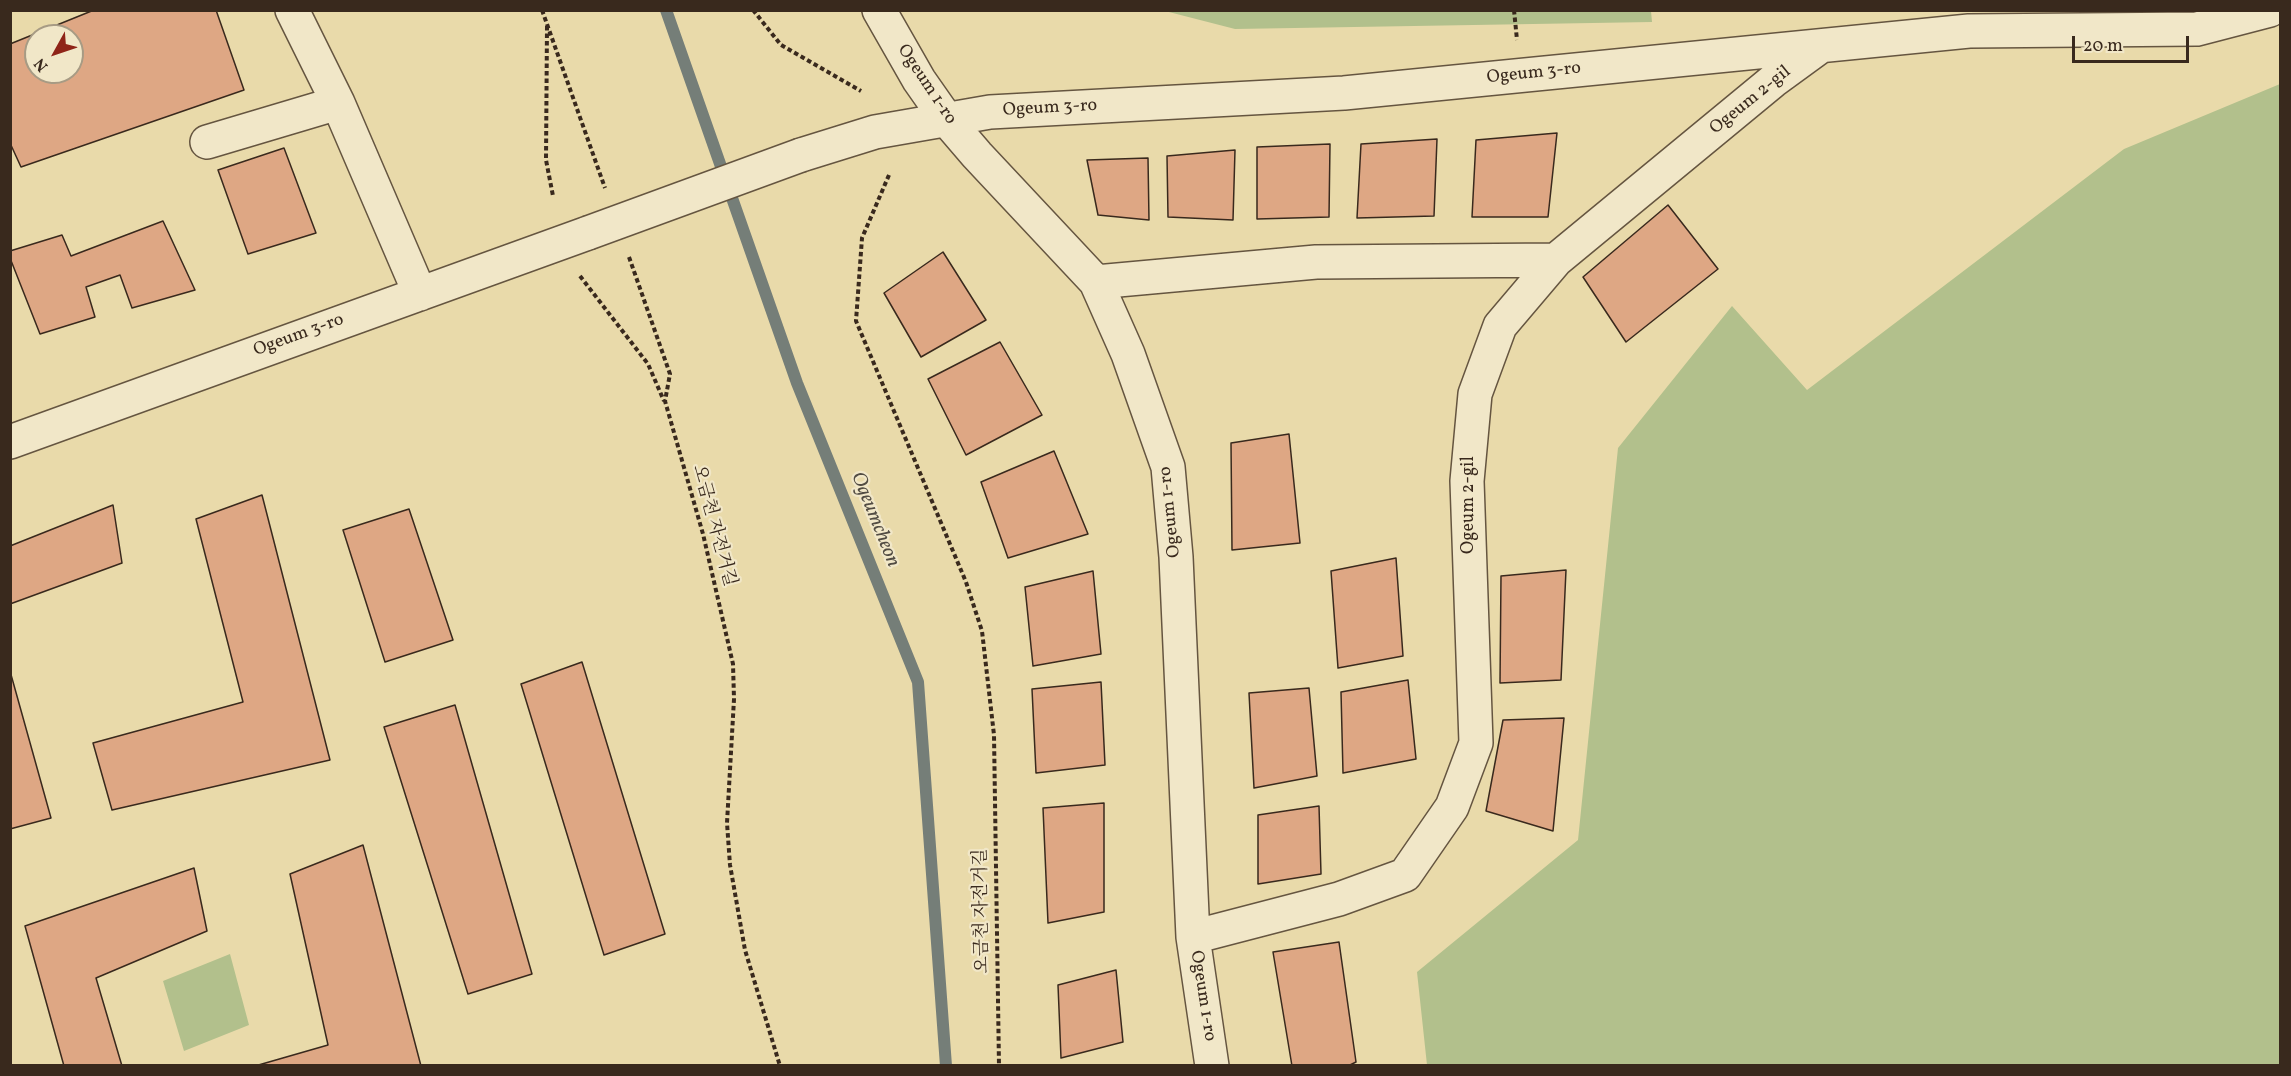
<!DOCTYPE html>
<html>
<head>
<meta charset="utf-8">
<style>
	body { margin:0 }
	#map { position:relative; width:2291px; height:1076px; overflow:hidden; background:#e9daaa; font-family:Vollkorn,serif }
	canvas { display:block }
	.frame { position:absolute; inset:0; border:12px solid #39291d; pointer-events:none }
	.north { position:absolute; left:24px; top:24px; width:60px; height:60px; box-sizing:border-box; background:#f1e7c8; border:2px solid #a79b84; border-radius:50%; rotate:230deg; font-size:16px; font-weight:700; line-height:24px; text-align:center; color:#39291d }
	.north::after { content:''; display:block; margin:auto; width:21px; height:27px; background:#8f2418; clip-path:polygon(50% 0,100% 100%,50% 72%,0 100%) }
	.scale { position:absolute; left:2072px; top:36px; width:117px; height:27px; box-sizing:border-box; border:3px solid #39291d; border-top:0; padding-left:8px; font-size:18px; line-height:21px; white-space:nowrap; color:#39291d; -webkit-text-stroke:4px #f1e7c8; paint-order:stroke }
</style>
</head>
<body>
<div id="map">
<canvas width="2291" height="1076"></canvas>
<div class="frame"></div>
<div class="north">N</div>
<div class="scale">20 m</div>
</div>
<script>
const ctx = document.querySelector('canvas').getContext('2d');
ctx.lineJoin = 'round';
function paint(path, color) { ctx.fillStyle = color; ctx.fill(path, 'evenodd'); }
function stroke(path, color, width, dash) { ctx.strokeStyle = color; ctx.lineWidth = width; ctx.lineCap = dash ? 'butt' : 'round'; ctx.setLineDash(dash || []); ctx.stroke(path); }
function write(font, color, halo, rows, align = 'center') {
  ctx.font = font + ' Vollkorn,"Noto Serif KR",serif'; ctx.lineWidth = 4.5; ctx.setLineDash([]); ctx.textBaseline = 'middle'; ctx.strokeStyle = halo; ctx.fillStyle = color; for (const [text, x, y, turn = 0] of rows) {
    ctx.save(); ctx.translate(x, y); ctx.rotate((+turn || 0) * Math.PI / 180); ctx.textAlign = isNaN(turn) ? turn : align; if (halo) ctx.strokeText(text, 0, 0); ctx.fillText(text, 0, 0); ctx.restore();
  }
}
paint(new Path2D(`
	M1651 11 1652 22 1235 29 1165 11Z
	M2280 84V1065H1427L1417 972 1578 840 1618 448 1732 306 1807 390 2124 149Z
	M230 954 249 1025 184 1051 163 981Z`), '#b2c08c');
stroke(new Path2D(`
	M666 10 797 383 918 682 946 1066`), '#757e78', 12);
const building = new Path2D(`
	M94 10H216L244 90 21 167 10 143V44ZM36 36H72V72H36Z
	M1557 133 1548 217H1472L1476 140Z
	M1437 139 1434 216 1357 218 1361 144Z
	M1330 144 1329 217 1257 219V147Z
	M284 148 316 233 248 254 218 170Z
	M1235 150 1233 220 1168 217 1167 156Z
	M1148 158 1149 220 1098 215 1087 160Z
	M1668 205 1718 269 1626 342 1583 277Z
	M163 221 195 290 132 308 120 275 86 287 95 317 40 334 10 258V251L62 235 71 256Z
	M943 252 986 320 921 357 884 293Z
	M1000 342 1042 415 966 455 928 379Z
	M1289 434 1300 543 1232 550 1231 443Z
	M1054 451 1088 534 1008 558 981 482Z
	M262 495 330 760 112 810 93 743 243 702 196 519Z
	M113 505 122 563 10 604V546Z
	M409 509 453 640 385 662 343 530Z
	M1396 558 1403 656 1338 668 1331 571Z
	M1566 570 1561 680 1500 683 1501 576Z
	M1093 571 1101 654 1033 666 1025 587Z
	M582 662 665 934 604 955 521 684Z
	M10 671 51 818 10 829Z
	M1408 680 1416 759 1343 773 1341 692Z
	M1101 682 1105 765 1036 773 1032 689Z
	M1309 688 1317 776 1254 788 1249 693Z
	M455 705 532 974 468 994 384 727Z
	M1564 718 1553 831 1486 811 1503 720Z
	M1104 803V912L1048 923 1043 808Z
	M1319 806 1321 874 1258 884V815Z
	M363 845 421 1066H255L328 1045 290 874Z
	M194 868 207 931 96 978 122 1066H64L25 926Z
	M1339 942 1356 1062 1348 1066H1292L1273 952Z
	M1116 970 1123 1042 1061 1058 1058 985Z`);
paint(building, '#dea784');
stroke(building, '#39291d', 1.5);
const street = new Path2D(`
	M292 10 338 103 420 294
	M879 10 919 80 947 120 977 155 1096 282 1128 354 1168 467 1176 557 1193 937 1212 1066
	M207 142 338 103
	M801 155 875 132 990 112 1344 93 1969 31 2197 29 2270 10
	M1096 282 1316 262 1556 260
	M10 442 588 233
	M1193 937 1339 899 1405 875 1452 807 1476 743 1467 481 1475 394 1500 326 1556 260 1773 81 1821 46`);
stroke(street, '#655540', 36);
stroke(new Path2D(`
	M542 10 605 188
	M753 10 781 45 861 91
	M1514 10 1517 40
	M547 26 546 160 553 196
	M889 175 862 238 856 321 966 582 982 631 994 735 999 1066
	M629 257 670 374 665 401 703 534 733 664 734 699 727 823 730 865 745 950 780 1066
	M580 276 648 364 664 401`), '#39291d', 4, [4.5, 3]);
stroke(street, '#f1e7c8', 33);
const streetBridge = new Path2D(`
	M588 233 801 155`);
stroke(streetBridge, '#655540', 36, []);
stroke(streetBridge, '#f1e7c8', 33);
write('18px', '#39291d', '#f1e7c8', [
	["Ogeum 3-ro",1534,74,-6],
	["Ogeum 1-ro",926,85,56],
	["Ogeum 2-gil",1751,101,-39],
	["Ogeum 3-ro",1050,109,-3],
	["Ogeum 3-ro",299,336,-20],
	["Ogeum 2-gil",1470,505,-90],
	["Ogeum 1-ro",1171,512,-96],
	["오금천 자전거길",713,526,75],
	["오금천 자전거길",983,911,-91],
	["Ogeum 1-ro",1202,996,81]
]);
write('italic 20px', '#524c43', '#f1e7c8', [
	["Ogeumcheon",874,520,68]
]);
</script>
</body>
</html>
